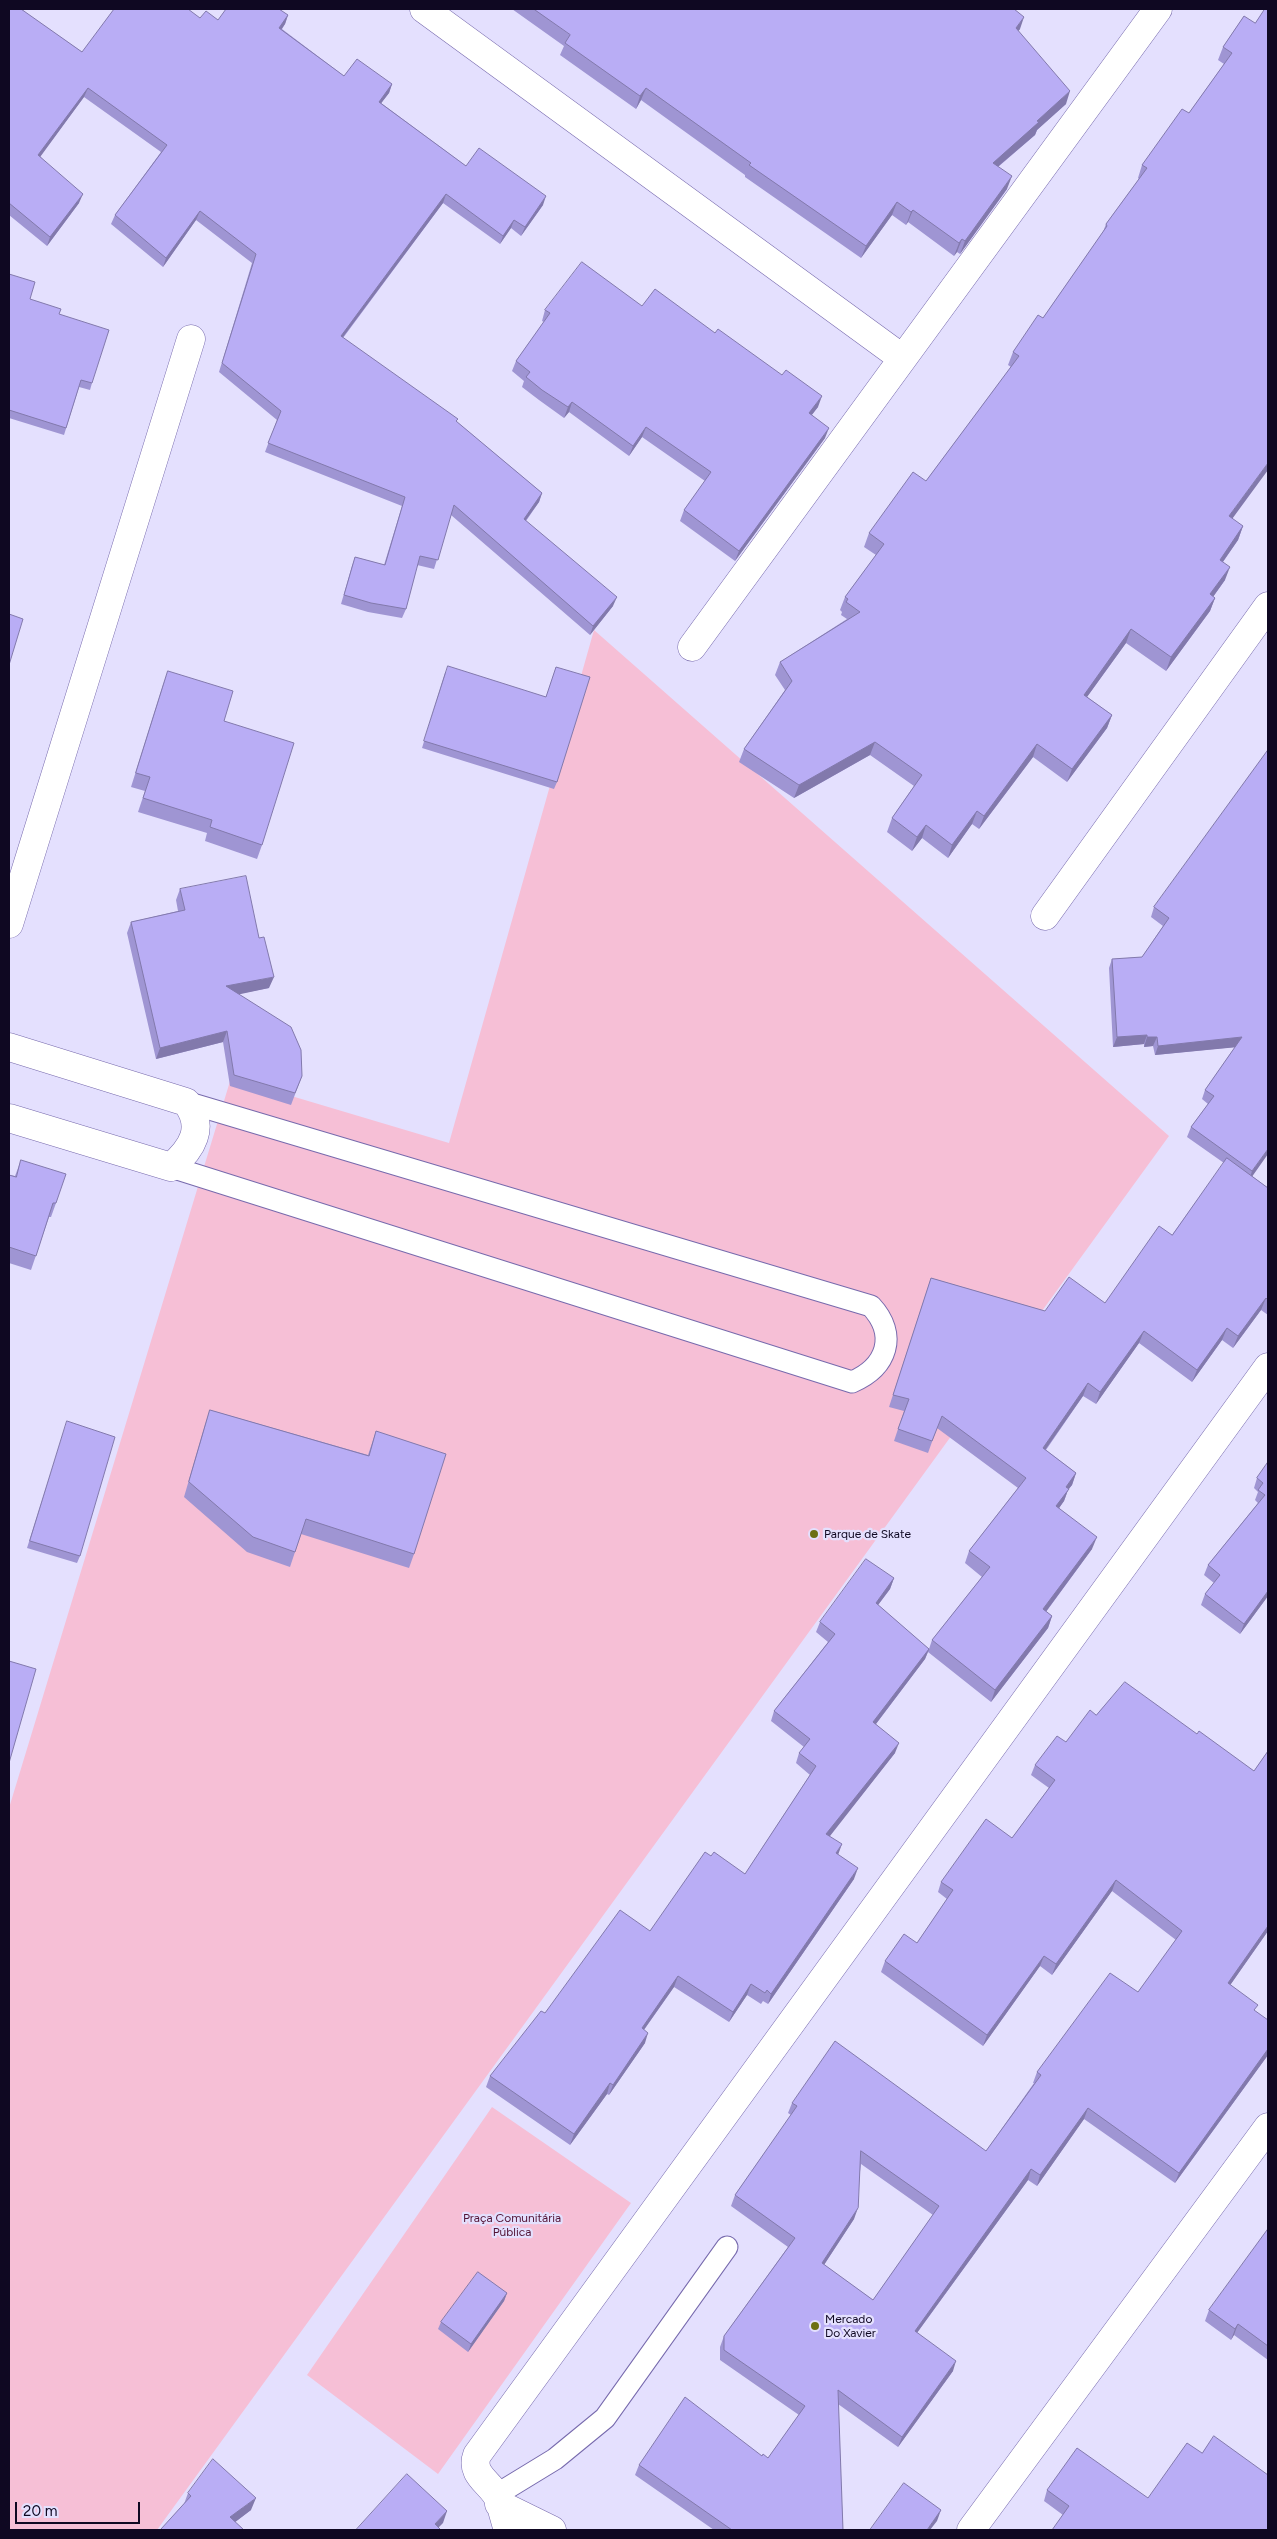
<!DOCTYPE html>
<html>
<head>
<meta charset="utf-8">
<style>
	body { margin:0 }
	#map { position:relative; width:1277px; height:2539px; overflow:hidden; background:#e4e0fe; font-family:Figtree,sans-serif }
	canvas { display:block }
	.frame { position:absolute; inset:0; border:10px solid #0f0822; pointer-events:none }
	.scale { position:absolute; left:15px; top:2502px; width:125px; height:22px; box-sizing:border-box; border:2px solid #0f0822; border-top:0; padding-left:6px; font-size:15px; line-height:18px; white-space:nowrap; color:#0f0822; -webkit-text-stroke:4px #e4e0fe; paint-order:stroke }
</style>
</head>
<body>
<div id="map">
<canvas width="1277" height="2539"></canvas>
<div class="frame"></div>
<div class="scale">20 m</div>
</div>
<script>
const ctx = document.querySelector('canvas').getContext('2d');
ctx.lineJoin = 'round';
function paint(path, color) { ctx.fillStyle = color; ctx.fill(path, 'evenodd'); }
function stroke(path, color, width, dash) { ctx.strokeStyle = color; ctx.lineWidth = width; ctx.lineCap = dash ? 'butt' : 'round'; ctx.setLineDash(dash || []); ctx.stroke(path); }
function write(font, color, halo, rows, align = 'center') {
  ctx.font = font + ' Figtree,sans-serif'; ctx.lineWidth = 4.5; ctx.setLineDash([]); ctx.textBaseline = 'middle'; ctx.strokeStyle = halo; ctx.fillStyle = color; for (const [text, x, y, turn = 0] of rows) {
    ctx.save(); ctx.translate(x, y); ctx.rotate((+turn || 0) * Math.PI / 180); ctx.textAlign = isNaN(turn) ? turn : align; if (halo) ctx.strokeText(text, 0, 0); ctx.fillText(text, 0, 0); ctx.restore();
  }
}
paint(new Path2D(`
	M594 630 1169 1136 157 2530H9V1808L231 1078 449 1143Z
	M492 2107 631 2203 438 2474 307 2375Z`), '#f6bfd6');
const service = new Path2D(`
	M171 1167 852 1382C887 1367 898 1335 871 1306L186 1102
	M496 2495 555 2459 605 2418 727 2247`);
const minor = new Path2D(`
	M424 9 902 358
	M692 647 1158 9
	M1045 916 1268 606
	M9 924 191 339
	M9 1047 186 1102C206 1127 192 1149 171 1167L9 1118
	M499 2504 552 2530
	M508 2530C504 2519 502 2506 497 2496 489 2482 470 2474 477 2455L1268 1367
	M971 2530 1268 2127`);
stroke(service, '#776aad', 23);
stroke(minor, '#776aad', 29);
stroke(service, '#fff', 21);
stroke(minor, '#fff', 28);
paint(new Path2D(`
	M9 9H24L23 11 82 52 200 18 218 20 288 15 285 24 282 29 344 76 392 84 389 93 381 103 466 166 543 205 521 236 511 228 500 244 443 203 343 338 457 422 542 493 539 502 526 521 613 606 590 635 451 515 434 569 417 565 406 609 402 618 368 612 341 604 352 566 355 557 384 565 402 506 265 452 277 420 219 372 252 263 196 220 163 267 111 224 115 215 161 152 84 97 40 156 79 203 47 246 9 215Z
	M512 9H1014L1020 29 1018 31 1066 104 1037 130 1035 135 998 167 1007 189 960 254 957 252 954 256 908 222 906 225 892 215 861 258 745 177V175L641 100 636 109 560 55 564 46Z
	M1244 16 1232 519 1243 526 1238 540 1223 562 1225 580 1213 597 1215 598 1210 611 1166 671 1126 643 1087 697 1112 715 1107 728 1067 782 1033 757 979 829 972 824 948 858 922 838 912 851 887 832 892 818 914 786 870 755 794 798 739 762 744 749 785 690 775 675 780 662 847 619 841 615 842 612 840 610 845 597 876 555 864 547 869 533 926 481 1011 367 1008 365 1013 352 1043 318 1103 232 1106 224 1139 179 1138 178 1142 165 1189 113 1224 64 1218 60 1223 47Z
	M9 274 30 299 59 314 92 383 90 390 79 387 64 435 9 418Z
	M642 306 818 407 811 415 825 438 735 561 680 521 684 510 705 481 642 437 629 456 569 412 564 418 539 400 522 387 524 381 512 371 516 361 544 322 542 321 545 310Z
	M556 667 557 782 554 789 422 748 445 673 546 697Z
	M168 671 224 721 262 845 257 859 205 841 207 833 138 812 145 791 131 787 163 685Z
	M1268 750 1252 1176 1268 1188V1315L1261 1310 1233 1348 1222 1340 1192 1382 1139 1343 1096 1404 1083 1396 1046 1450 1076 1473 1072 1485 1068 1490 1064 1501 1059 1508 1092 1549 1046 1612 1052 1616 1048 1628 991 1702 928 1652 925 1659 876 1724 895 1753 829 1836 838 1855 854 1879 768 2004 763 2001 761 2004 747 1995 729 2022 674 1987 644 2030 645 2043 609 2095 607 2094 570 2145 486 2087 490 2076 545 2013 650 1931 711 1856 745 1874 810 1775 796 1763 799 1753 804 1747 771 1721 774 1711 828 1642 816 1632 820 1622 894 1578 890 1589 878 1605 929 1649 932 1640 982 1577 965 1563 969 1551 1018 1488 937 1428 928 1453 894 1441 904 1411 889 1407 931 1278 1045 1311 1105 1303 1172 1235 1224 1163 1187 1137 1191 1127 1208 1104 1202 1099 1205 1090 1235 1047 1155 1055 1153 1046 1144 1047V1044L1113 1047 1109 968 1112 959 1142 957 1163 926 1151 917 1154 907Z
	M180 889 269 988 238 994 302 1076 291 1105 230 1086 223 1042 156 1059 127 933 131 922 178 911 176 900Z
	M21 1160 56 1203 51 1217H49L31 1270 9 1263V1175L15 1176Z
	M210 1410 368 1455 376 1431 414 1554 409 1568 301 1534 290 1567 247 1552 184 1497 205 1425Z
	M65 1428 80 1556 77 1563 27 1548Z
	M1268 1462V1596L1240 1634 1201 1605 1205 1594 1214 1583 1204 1575 1208 1565 1258 1503 1255 1500 1258 1492 1254 1488 1257 1478Z
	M1096 1715 1197 1734 1254 1771 1268 1751V1931L1230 1985 1256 2012 1268 2020V2055L1175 2183 1084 2119 1037 2186 1028 2180 917 2333 953 2371 898 2447 838 2404 843 2530H714L635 2475 639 2465 762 2456 768 2458 799 2415 720 2360V2347L724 2336 788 2247 731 2206 735 2195 791 2115 788 2113 792 2103 986 2151 1034 2083H1033L1037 2072 1138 1992 1176 1940 1112 1891 1052 1975 1040 1966 983 2046 881 1972 885 1961 917 1943 947 1899 938 1892 941 1882 1012 1838 1049 1788 1031 1775 1035 1765 1066 1742ZM861 2164 933 2215 873 2300 824 2265 854 2219Z
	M1268 2229V2360L1234 2335 1231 2340 1205 2321 1209 2310Z
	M507 2293 504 2301 468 2352 438 2329 441 2322Z
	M1202 2453 1268 2475 1063 2515 1044 2501 1047 2490 1148 2498Z
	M188 2493 251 2510 235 2522 244 2530H161L184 2504Z`), '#9f95d3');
paint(new Path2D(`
	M288 15 285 24 276 37 279 28Z
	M1024 17 1020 29 1011 41 1016 28Z
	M392 84 389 93 376 110 379 102Z
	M88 88 84 97 35 164 38 155Z
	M646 88 641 100 636 109 640 96Z
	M1070 91 1066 104 1037 130 1035 135 988 175 993 163 1037 121Z
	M1012 176 1007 189 960 254 965 241Z
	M83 194 79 203 47 246 50 237Z
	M446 194 443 203 337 345 341 336Z
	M546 196 543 205 521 236 525 227Z
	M897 202 892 215 861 258 866 246Z
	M913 210 908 222 906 225 911 212Z
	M200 211 196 220 163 267 166 258Z
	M514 220 511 228 500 244 503 236Z
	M962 239 957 252 954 256 959 243Z
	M822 396 818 407 805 424 809 413Z
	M572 402 569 412 564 418 568 407Z
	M646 427 642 437 629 456 633 446Z
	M829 428 825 438 735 561 739 551Z
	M1268 463V470L1224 530 1229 516Z
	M542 493 539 502 520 528 524 519Z
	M1243 526 1238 540 1215 573 1220 560Z
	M1230 567 1225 580 1205 608 1210 594Z
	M617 597 613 606 590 635 593 626Z
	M1215 598 1210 611 1166 671 1171 657Z
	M1131 629 1126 643 1079 708 1084 695Z
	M1112 715 1107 728 1067 782 1072 769Z
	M875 742 870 755 794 798 799 785Z
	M1037 744 1033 757 979 829 984 816Z
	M977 811 972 824 948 858 952 845Z
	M926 825 922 838 912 851 917 837Z
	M274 977 269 988 222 998 226 986Z
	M227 1031 223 1042 156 1059 160 1048Z
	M1147 1035 1144 1044 1113 1047 1117 1037Z
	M1147 1037H1157L1153 1046 1144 1047Z
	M1242 1037 1238 1047 1155 1055 1158 1046Z
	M1268 1149V1154L1249 1181 1252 1171Z
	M1266 1298 1261 1310 1233 1348 1238 1336Z
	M1227 1328 1222 1340 1192 1382 1197 1370Z
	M1144 1331 1139 1343 1096 1404 1100 1392Z
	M1088 1383 1083 1396 1038 1460 1043 1448Z
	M1076 1473 1072 1485 1068 1490 1064 1501 1052 1518 1056 1506 1066 1487Z
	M1097 1537 1092 1549 1039 1621 1043 1609Z
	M894 1578 890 1589 872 1613 876 1603Z
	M1268 1591V1596L1240 1634 1244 1624Z
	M1052 1616 1048 1628 991 1702 995 1690Z
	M929 1649 925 1659 869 1733 873 1722Z
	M899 1743 895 1753 823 1845 826 1834Z
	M842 1844 838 1855 836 1853Z
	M858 1868 854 1879 768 2004 771 1994Z
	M1116 1880 1112 1891 1052 1975 1056 1964Z
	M1268 1926V1931L1224 1994 1228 1983Z
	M1044 1956 1040 1966 983 2046 987 2035Z
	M678 1976 674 1987 638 2038 642 2028Z
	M751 1984 747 1995 729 2022 733 2012Z
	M648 2033 645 2043 609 2095 613 2085Z
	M1268 2049V2055L1175 2183 1179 2173Z
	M610 2083 607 2094 570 2145 574 2134Z
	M1088 2108 1084 2119 1037 2186 1040 2175Z
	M1031 2169 1028 2180 911 2341 915 2331Z
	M858 2208 854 2219 818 2274 822 2263Z
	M507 2293 504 2301 468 2352 471 2344Z
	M1238 2324 1234 2335 1231 2340 1235 2329Z
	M956 2361 953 2371 898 2447 902 2437Z
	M256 2498 251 2510 226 2529 230 2517Z
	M941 2510 937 2521 930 2530H927Z
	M447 2511 443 2523 436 2530 435 2524Z`), '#8279ac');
const building = new Path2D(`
	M9 9H21L82 52 114 9H188L200 18 206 11 218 20 226 9H279L288 15 279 28 344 76 357 59 392 84 379 102 466 166 479 148 546 196 525 227 514 220 503 236 446 194 341 336 458 419 456 421 542 493 524 519 617 597 593 626 454 505 438 560 420 556 406 609 371 603 344 595 355 557 385 565 405 497 268 443 281 411 222 363 256 254 200 211 166 258 115 215 167 145 88 88 38 155 83 194 50 237 9 203Z
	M534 9H1014L1024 17 1016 28 1070 91 1037 121 1039 122 993 163 1012 176 965 241 962 239 959 243 913 210 911 212 897 202 866 246 749 165 751 163 646 88 640 96 565 43 570 35Z
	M1265 9H1268V463L1229 516 1243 526 1220 560 1230 567 1210 594 1215 598 1171 657 1131 629 1084 695 1112 715 1072 769 1037 744 984 816 977 811 952 845 926 825 917 837 892 818 922 775 875 742 799 785 744 749 792 681 780 662 860 612 846 602 848 599 845 597 884 544 869 533 913 472 926 481 1019 356 1013 352 1038 315 1043 318 1107 226 1106 224 1147 168 1142 165 1182 109 1189 113 1232 53 1223 47 1244 16 1255 23Z
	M582 262 642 306 655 289 715 333 718 329 782 375 786 370 822 396 809 413 829 428 739 551 684 510 711 472 646 427 633 446 572 402 568 407 542 390 526 377 530 372 516 361 550 313 545 310Z
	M9 274 35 282 30 299 61 309 59 314 109 330 92 383 81 380 66 428 9 410Z
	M9 614 23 619 9 665Z
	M448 666 546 697 556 667 590 677 557 782 424 741Z
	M168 671 233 691 224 721 294 743 262 845 210 827 212 820 143 798 150 777 136 773Z
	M1268 750V1149L1252 1171 1191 1127 1214 1096 1205 1090 1242 1037 1158 1046 1157 1037H1147V1035L1117 1037 1112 959 1142 957 1169 918 1154 907Z
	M246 876 259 938 264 937 274 977 226 986 291 1027 301 1050 302 1076 295 1093 234 1075 227 1031 160 1048 131 922 185 910 180 889Z
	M1227 1158 1268 1188V1300L1266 1298 1238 1336 1227 1328 1197 1370 1144 1331 1100 1392 1088 1383 1043 1448 1076 1473 1066 1487 1069 1489 1056 1506 1097 1537 1043 1609 1052 1616 995 1690 932 1640 990 1567 969 1551 1026 1478 942 1416 932 1441 898 1429 909 1399 893 1395 931 1278 1045 1311 1069 1277 1105 1303 1159 1226 1172 1235Z
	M21 1160 66 1174 56 1203H53L36 1256 9 1247V1175L16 1177Z
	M210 1410 369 1456 376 1431 446 1454 414 1554 306 1519 295 1552 253 1537 189 1482Z
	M67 1421 115 1437 80 1556 30 1541Z
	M1268 1462V1591L1244 1624 1205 1594 1220 1575 1208 1565 1265 1495 1258 1490 1263 1483 1257 1478Z
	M866 1559 894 1578 876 1603 929 1649 873 1722 899 1743 826 1834 842 1844 836 1853 858 1868 771 1994 767 1990 765 1993 751 1984 733 2012 678 1976 642 2028 648 2033 613 2085 610 2083 574 2134 490 2076 541 2011 545 2013 620 1910 650 1931 705 1852 711 1856 714 1852 745 1874 816 1766 799 1753 810 1739 774 1711 835 1634 820 1622Z
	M9 1661 36 1669 9 1763Z
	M1125 1682 1197 1734 1199 1731 1254 1771 1268 1751V1926L1228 1983 1258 2005 1254 2010 1268 2020V2049L1179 2173 1088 2108 1040 2175 1031 2169 915 2331 956 2361 902 2437 838 2390 843 2530H732L639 2465 685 2397 762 2456 763 2454 768 2458 805 2406 724 2350V2336L795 2238 735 2195 797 2106 792 2103 835 2041 986 2151 1041 2075 1037 2072 1110 1973 1138 1992 1182 1931 1116 1880 1056 1964 1044 1956 987 2035 885 1961 904 1934 917 1943 953 1890 941 1882 986 1819 1012 1838 1055 1780 1035 1765 1057 1736 1066 1742 1090 1710 1096 1715ZM861 2151 939 2206 873 2300 822 2263 858 2208Z
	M1268 2229V2346L1238 2324 1235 2329 1209 2310Z
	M478 2272 507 2293 471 2344 441 2322Z
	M1214 2436 1268 2475V2530H1052L1069 2506 1047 2490 1077 2448 1148 2498 1187 2443 1202 2453Z
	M213 2459 256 2498 230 2517 244 2530H162L161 2529 191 2496 188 2493Z
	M407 2474 447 2511 435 2524 441 2530H356Z
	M904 2483 941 2510 927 2530H870Z`);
paint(building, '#b9adf5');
stroke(building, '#8279ac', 1);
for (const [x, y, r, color] of [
	[814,1534,5,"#6c6f13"],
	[815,2326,5,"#6c6f13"]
]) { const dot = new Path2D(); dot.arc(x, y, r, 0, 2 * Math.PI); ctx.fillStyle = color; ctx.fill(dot); stroke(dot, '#e4e0fe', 2); }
write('12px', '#0f0822', '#e4e0fe', [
	["Parque de Skate",824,1534],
	["Mercado",825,2319],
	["Do Xavier",825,2333]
], 'left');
write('12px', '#521335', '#e4e0fe', [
	["Praça Comunitária",512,2218],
	["Pública",512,2232]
]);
</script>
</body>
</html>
